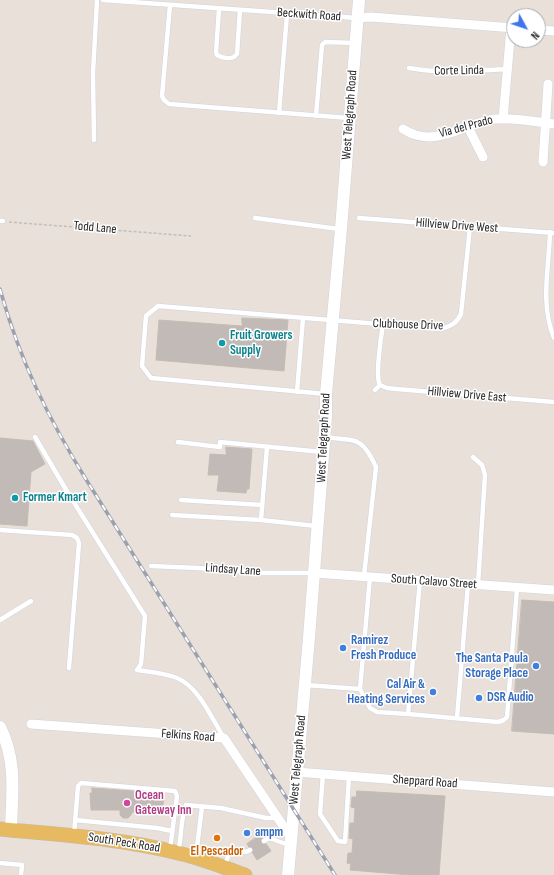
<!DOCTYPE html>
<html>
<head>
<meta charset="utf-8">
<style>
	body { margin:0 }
	#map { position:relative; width:554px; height:875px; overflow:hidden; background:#e9e0d9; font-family:"Sofia Sans Condensed",sans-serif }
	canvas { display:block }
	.north { position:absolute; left:506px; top:8px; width:40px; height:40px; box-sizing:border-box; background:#fff; border:1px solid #a9a9a9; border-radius:50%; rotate:130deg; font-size:11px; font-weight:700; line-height:16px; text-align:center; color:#272727 }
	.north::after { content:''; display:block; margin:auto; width:14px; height:18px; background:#4173ee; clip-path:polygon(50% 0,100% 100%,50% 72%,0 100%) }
</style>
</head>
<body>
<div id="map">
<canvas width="554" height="875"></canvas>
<div class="north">N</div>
</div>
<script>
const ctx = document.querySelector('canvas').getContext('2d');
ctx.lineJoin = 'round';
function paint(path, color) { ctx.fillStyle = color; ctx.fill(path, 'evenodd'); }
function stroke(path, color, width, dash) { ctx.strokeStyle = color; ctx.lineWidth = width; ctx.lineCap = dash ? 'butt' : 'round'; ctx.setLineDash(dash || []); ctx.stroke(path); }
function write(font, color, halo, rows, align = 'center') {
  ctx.font = font + ' "Sofia Sans Condensed",sans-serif'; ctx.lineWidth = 3; ctx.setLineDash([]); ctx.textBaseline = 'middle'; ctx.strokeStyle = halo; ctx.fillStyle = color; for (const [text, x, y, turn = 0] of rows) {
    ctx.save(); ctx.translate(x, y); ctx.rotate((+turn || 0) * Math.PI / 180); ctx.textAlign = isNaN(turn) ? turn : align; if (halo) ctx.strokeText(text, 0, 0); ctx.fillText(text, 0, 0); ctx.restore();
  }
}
const building = new Path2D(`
	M242 318 288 320 284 371 156 360 159 320 242 326Z
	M0 438 33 441 45 464 31 472 27 526 0 524Z
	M226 447 252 449 249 489H247L246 493 217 491 219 475H208L210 454 226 455Z
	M522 600 554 602V734L512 731Z
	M92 788 162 793V798L164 799 161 815 132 812 131 815 128 818H123L120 815V810H91L90 793H92Z
	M357 791 445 796 439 875H410L350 870 351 864 347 863 348 853H352L353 839 349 838 350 823H354L355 808 351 807 352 797H356Z
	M260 835 271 851 257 860 247 844Z`);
paint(building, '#c1bab6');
stroke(building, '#c4bcb3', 1);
const service = new Path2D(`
	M103 0 357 18
	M170 5 162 96 164 100 169 104 349 118
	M219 9 216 52 217 55C222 58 229 59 234 57L237 54 240 10
	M409 68C442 74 475 71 508 69
	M279 113 287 14
	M316 116 322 45 325 42 355 43
	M94 140 93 73 97 0
	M255 218 339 229
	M359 218 554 233
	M0 221H3
	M550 232C549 268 540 304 554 338
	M380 385 387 388 396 389 554 402
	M380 385C375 377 381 336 383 325
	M375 390 380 385
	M297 392 303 318
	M326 394 151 378 142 366 146 316 158 306 441 329C451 326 457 323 461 314L470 227
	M35 437 68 493 145 616 141 664 137 670C150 672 165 673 177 678 199 687 212 719 224 738
	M325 437C356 441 362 436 376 467L364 576
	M178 442 220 447V442L322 452
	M473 457 482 465 485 475 478 585
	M181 500 262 505
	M172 515 261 520 316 526
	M261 520 267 447
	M0 530 72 535 77 538 79 543 69 668
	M151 566 198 568 262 573H313
	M370 577 360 689 370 708 377 712 408 714
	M420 580 408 714 498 722 504 720 507 717 517 588
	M0 620 31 601
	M306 685 360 689
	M457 718 468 584
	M323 774 320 814 338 841 345 842 349 776
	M75 820 157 828 172 831
	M74 834 78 786 81 783 175 791 177 796 170 849
	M264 841 269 838 289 845
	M178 852C182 837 180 820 186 805L221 808 266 818H277
	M196 855 202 807
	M0 863 22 865 21 875
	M225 865 231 848 246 852 250 850`);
const minor = new Path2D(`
	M357 18 371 17 514 28
	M538 30 554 31
	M503 119 511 28
	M468 127 483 157
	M403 129C435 150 464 123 495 119 514 117 535 122 554 124
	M543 162 548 84
	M314 573 554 590
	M31 724 224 738 292 839
	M296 772 554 792`);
const secondary = new Path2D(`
	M0 727C17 761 12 793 11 830
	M288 875 309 638 326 416V394L341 229 359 0`);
const primary = new Path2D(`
	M0 829C60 835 120 838 178 853 201 858 223 867 245 875`);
stroke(service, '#ced3df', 5.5);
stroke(minor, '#ced3df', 10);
stroke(secondary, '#ced3df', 13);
stroke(primary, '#bebebe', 15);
stroke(new Path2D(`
	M9 222 191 236`), '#bebebe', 1.5, [3, 2]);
stroke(service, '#fff', 4.5);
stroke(minor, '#fff', 9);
stroke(secondary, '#fff', 12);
stroke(primary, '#e7b960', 14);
const rail = new Path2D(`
	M0 289C20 361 48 418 87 481L335 875`);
stroke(rail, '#9ca1b0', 3.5);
stroke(rail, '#fff', 2, [6]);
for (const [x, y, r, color] of [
	[222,343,4,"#0f9aa8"],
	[15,498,4,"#0f9aa8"],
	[343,648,4,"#3f7fe0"],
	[536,666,4,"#3f7fe0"],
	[433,692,4,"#3f7fe0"],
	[479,698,4,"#3f7fe0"],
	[127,803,4,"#d1479c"],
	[247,833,4,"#3f7fe0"],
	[217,838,4,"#e8710a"]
]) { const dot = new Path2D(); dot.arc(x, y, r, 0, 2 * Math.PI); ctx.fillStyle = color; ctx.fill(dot); stroke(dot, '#fff', 1.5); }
write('13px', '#272727', '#fff', [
	["Beckwith Road",309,15,4],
	["Corte Linda",459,71,-1],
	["West Telegraph Road",350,115,-86],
	["Via del Prado",466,127,-15],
	["Hillview Drive West",457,226,4],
	["Todd Lane",95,228,5],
	["Clubhouse Drive",408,325,2],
	["Hillview Drive East",467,395,5],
	["West Telegraph Road",324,438,-87],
	["Lindsay Lane",233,570,4],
	["South Calavo Street",434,582,4],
	["Felkins Road",188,736,4],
	["West Telegraph Road",298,760,-85],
	["Sheppard Road",425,782,4],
	["South Peck Road",124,843,9]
]);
write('bold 13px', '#0d838f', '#fff', [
	["Fruit Growers",230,336],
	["Supply",230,351],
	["Former Kmart",23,498]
], 'left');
write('bold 13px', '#366cbe', '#fff', [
	["Ramirez",351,641],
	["Fresh Produce",351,656],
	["The Santa Paula",528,659,"right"],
	["Storage Place",528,674,"right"],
	["Cal Air &",425,685,"right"],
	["Heating Services",425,700,"right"],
	["DSR Audio",487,698],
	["ampm",255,833]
], 'left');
write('bold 13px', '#b23c85', '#fff', [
	["Ocean",135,796],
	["Gateway Inn",135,811]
], 'left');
write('bold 13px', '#c56008', '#fff', [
	["El Pescador",217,852]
]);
</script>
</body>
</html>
